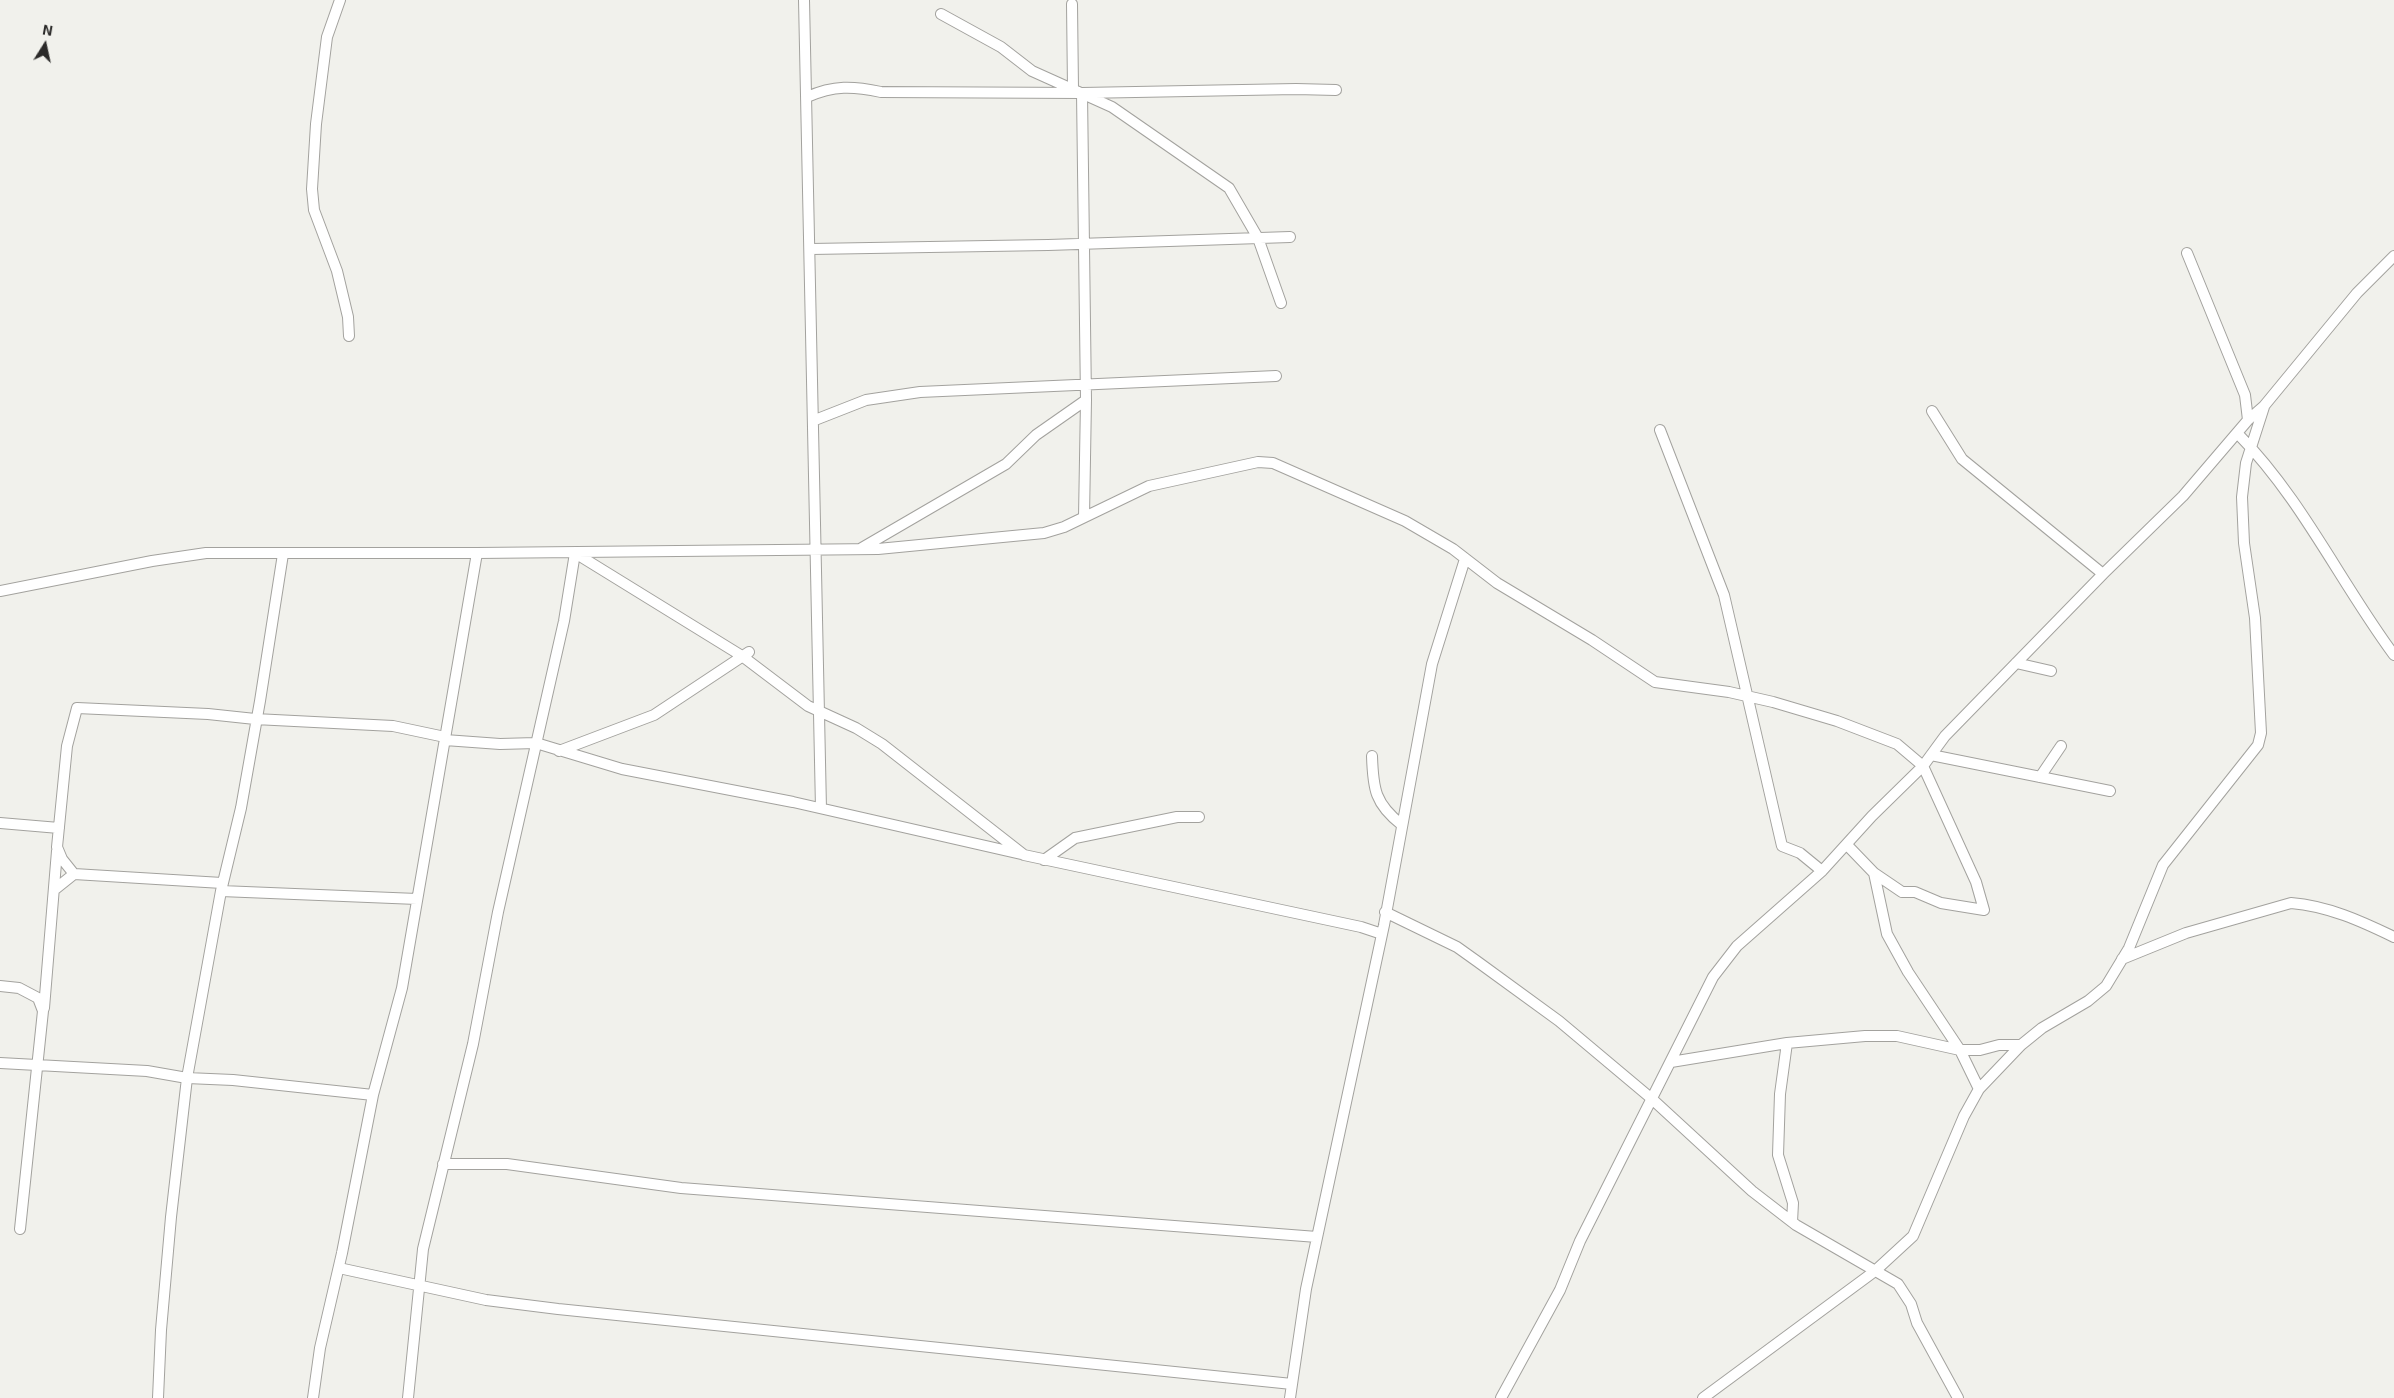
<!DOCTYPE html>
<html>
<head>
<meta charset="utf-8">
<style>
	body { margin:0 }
	#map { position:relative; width:2394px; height:1398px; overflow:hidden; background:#f1f1ec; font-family:"Exo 2",sans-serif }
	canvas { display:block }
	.north { position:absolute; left:20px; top:20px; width:50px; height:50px; -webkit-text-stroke:4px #f1f1ec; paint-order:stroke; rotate:10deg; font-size:14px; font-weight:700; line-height:20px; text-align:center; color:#2b2a29 }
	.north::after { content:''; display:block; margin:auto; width:18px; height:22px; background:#2b2a29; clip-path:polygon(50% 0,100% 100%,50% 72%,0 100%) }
</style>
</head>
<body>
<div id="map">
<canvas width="2394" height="1398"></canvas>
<div class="north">N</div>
</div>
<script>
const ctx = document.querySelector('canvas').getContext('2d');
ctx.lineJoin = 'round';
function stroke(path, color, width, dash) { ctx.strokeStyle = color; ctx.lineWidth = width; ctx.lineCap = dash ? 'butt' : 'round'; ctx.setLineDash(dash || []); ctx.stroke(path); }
const street = new Path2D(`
	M340 0 327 37 316 124 312 189 314 210 337 271 348 317 349 336
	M804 0 821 808
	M1072 4 1073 89
	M941 14 1001 47 1032 71 1112 107 1229 188 1258 238 1281 303
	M1082 93 1086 400 1084 517
	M807 97C834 85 853 86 881 92L1082 93 1296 89 1336 90
	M811 249 1048 245 1290 237
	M2187 253 2245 395 2248 420
	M1932 411 1962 459 2103 574
	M815 420 866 400 920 392 1276 376
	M1660 430 1724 595 1782 846 1800 853 1822 871
	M2238 434C2302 499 2340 582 2394 655
	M860 549 1006 464 1036 435 1086 400
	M0 591 152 561 206 553H477L878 549 1044 533 1064 527 1149 486 1258 462 1273 463 1405 521 1453 549 1497 583 1592 640 1655 682 1729 692 1773 702 1837 721 1897 744 1923 766 1976 882 1984 910 1941 903 1915 892H1902L1874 873
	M2016 663 2051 671
	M445 740 500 744 536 743 622 769 793 802 1021 854
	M559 751 654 715 749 652
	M1931 755 2110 791
	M1372 756C1373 789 1375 804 1402 825
	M2040 777 2061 746
	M0 823 59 828
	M1847 845 1874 873 1887 934 1908 972 1960 1050 1979 1089
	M1044 860 1075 838 1177 817H1199
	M222 883 74 874 62 859 57 847 67 746 77 708 208 714 255 719 393 726 445 737
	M54 890 74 874
	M221 891 417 899
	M1385 912 1457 947 1478 962 1559 1021 1652 1099 1752 1191 1796 1225 1898 1284 1911 1304 1917 1323 1958 1398
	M2122 959 2186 933 2291 903C2328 906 2361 921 2394 937
	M0 986 19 988 38 998 43 1011 20 1229
	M44 1008 57 851
	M1787 1043 1780 1094 1778 1155 1793 1203 1792 1222
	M1671 1062 1787 1043 1865 1036H1897L1960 1050H1980L1999 1045H2021
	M0 1063 147 1071 187 1078 233 1080 373 1095
	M443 1164H507L681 1188 1317 1237
	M339 1268 486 1300 558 1309 1292 1384
	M158 1398 161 1330 171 1217 187 1078 221 891 241 808 260 701 283 554
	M313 1398 320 1348 342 1253 373 1095 402 988 477 553
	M408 1398 423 1249 473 1044 498 912 564 621 575 553 742 656 808 706 856 728 882 744 1024 855 1361 927 1382 934
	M1290 1398 1306 1289 1384 925 1432 664 1465 559
	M1501 1398 1560 1290 1580 1241 1713 977 1737 946 1822 871 1872 816 1923 766 1945 736 2103 574 2183 496 2248 420 2264 406 2357 293 2394 256
	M1703 1398 1875 1271 1913 1236 1964 1116 1979 1089 2021 1045 2042 1028 2088 1001 2106 986 2129 948 2163 865 2258 745 2261 733 2255 618 2244 543 2242 497 2246 463 2264 407`);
stroke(street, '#a3a29e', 12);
stroke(street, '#fff', 10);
</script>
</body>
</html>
